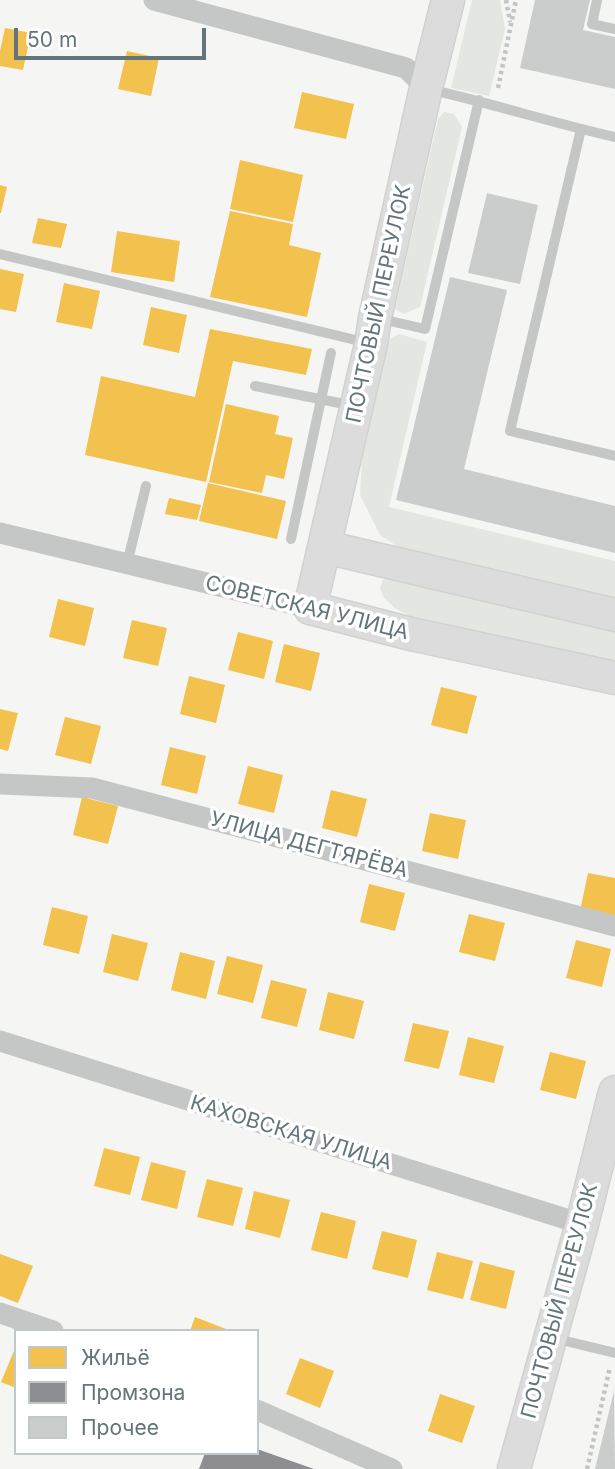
<!DOCTYPE html>
<html>
<head>
<meta charset="utf-8">
<style>
	body { margin:0 }
	#map { position:relative; width:615px; height:1469px; overflow:hidden; background:#f5f5f4; font-family:Inter,sans-serif }
	canvas { display:block }
	.legend { position:absolute; left:14px; top:1329px; width:245px; height:126px; box-sizing:border-box; background:#fff; border:2px solid #c1c8ca; margin:0; padding:9px 12px; list-style:none; font-size:21px; color:#63757b }
	.legend li { display:flex; align-items:center; gap:14px; height:35px }
	.legend b { width:35px; border:2px solid #c1c8ca }
	.scale { position:absolute; left:14px; top:28px; width:192px; height:32px; box-sizing:border-box; border:4px solid #63757b; border-top:0; padding-left:9px; font-size:21px; line-height:24px; white-space:nowrap; color:#63757b; -webkit-text-stroke:5px #fff; paint-order:stroke }
</style>
</head>
<body>
<div id="map">
<canvas width="615" height="1469"></canvas>
<ul class="legend">
<li><b style="height:19px;background:#f2c14e"></b>Жильё</li>
<li><b style="height:19px;background:#8d8d92"></b>Промзона</li>
<li><b style="height:19px;background:#cbcdcd"></b>Прочее</li>
</ul>
<div class="scale">50 m</div>
</div>
<script>
const ctx = document.querySelector('canvas').getContext('2d');
ctx.lineJoin = 'round';
function paint(path, color) { ctx.fillStyle = color; ctx.fill(path, 'evenodd'); }
function stroke(path, color, width, dash) { ctx.strokeStyle = color; ctx.lineWidth = width; ctx.lineCap = dash ? 'butt' : 'round'; ctx.setLineDash(dash || []); ctx.stroke(path); }
function write(font, color, halo, rows, align = 'center') {
  ctx.font = font + ' Inter,sans-serif'; ctx.lineWidth = 7; ctx.setLineDash([]); ctx.textBaseline = 'middle'; ctx.strokeStyle = halo; ctx.fillStyle = color; for (const [text, x, y, turn = 0] of rows) {
    ctx.save(); ctx.translate(x, y); ctx.rotate((+turn || 0) * Math.PI / 180); ctx.textAlign = isNaN(turn) ? turn : align; if (halo) ctx.strokeText(text, 0, 0); ctx.fillText(text, 0, 0); ctx.restore();
  }
}
paint(new Path2D(`
	M472 0H500L505 29 489 96 451 88Z
	M444 112 454 114 462 127 420 307 404 314 395 309 438 119Z
	M399 334 427 342 389 507 615 561V600L406 552 380 535 360 495 362 461 390 339Z
	M391 577 615 627V667L437 629 396 609 384 598 380 588 383 580Z`), '#e4e6e1');
paint(new Path2D(`
	M5 28 31 33 23 70 0 66V51Z
	M127 51 159 58 151 96 118 89Z
	M302 92 354 104 346 139 294 128Z
	M240 160 303 175 293 222 230 209Z
	M0 185 7 187 1 213H0Z
	M230 211 293 224 289 245 321 253 307 317 210 297Z
	M38 218 67 224 61 248 32 243Z
	M117 231 180 241 174 282 111 272Z
	M0 269 24 274 16 312 0 309Z
	M64 283 100 291 92 329 56 322Z
	M151 307 187 315 179 353 143 345Z
	M210 329 312 349 306 375 233 361 206 482 85 455 101 376 195 397Z
	M226 404 279 416 275 434 293 438 284 479 266 475 262 493 209 482Z
	M208 483 286 501 277 539 199 521Z
	M169 498 201 505 197 520 165 514Z
	M58 599 94 608 85 646 49 637Z
	M132 620 167 628 158 666 123 658Z
	M238 632 273 641 264 679 228 670Z
	M284 644 320 653 311 691 275 682Z
	M189 676 225 685 216 723 180 714Z
	M441 687 477 696 467 734 431 725Z
	M0 709 18 713 8 751 0 749Z
	M65 717 101 726 91 764 55 755Z
	M170 747 206 756 197 794 161 785Z
	M248 766 283 775 274 813 238 804Z
	M331 790 367 799 357 837 322 828Z
	M82 797 118 806 108 844 73 835Z
	M430 813 466 820 458 859 422 851Z
	M588 873 615 878V918L580 911Z
	M369 884 405 893 395 931 360 922Z
	M52 907 88 916 79 954 43 945Z
	M469 914 505 923 495 961 459 952Z
	M112 934 148 943 138 981 103 972Z
	M576 940 611 949 602 987 566 978Z
	M180 952 215 961 206 999 171 990Z
	M227 956 263 965 253 1003 217 994Z
	M271 980 307 989 297 1027 261 1018Z
	M328 992 364 1001 354 1039 319 1030Z
	M413 1023 449 1031 439 1069 404 1061Z
	M468 1037 504 1046 494 1083 459 1075Z
	M550 1052 586 1061 576 1099 540 1090Z
	M104 1148 140 1157 130 1195 94 1186Z
	M151 1162 186 1171 177 1209 141 1200Z
	M207 1179 243 1188 233 1226 197 1217Z
	M254 1191 290 1200 280 1238 245 1229Z
	M321 1212 356 1221 347 1259 311 1250Z
	M382 1231 417 1240 408 1278 372 1269Z
	M437 1252 473 1261 463 1299 427 1290Z
	M0 1254 33 1266 18 1303 0 1296Z
	M480 1262 515 1271 506 1309 470 1300Z
	M195 1317 231 1331H190Z
	M16 1346V1388L1 1382Z
	M300 1358 334 1371 320 1408 286 1394Z
	M440 1394 475 1406 462 1443 428 1431Z`), '#f2c14e');
paint(new Path2D(`
	M257 1449 314 1469H199L205 1453H257Z`), '#8d8d92');
paint(new Path2D(`
	M535 0H590L583 30 615 37V89L520 68Z
	M487 193 538 205 520 284 468 273Z
	M450 277 507 290 464 469 615 506V553L396 500Z
	M614 1391 615 1469H595Z`), '#cbcdcd');
const secondary = new Path2D(`
	M448 0 426 88 375 318 371 344 310 608 411 634 615 678
	M325 547 615 615
	M514 1469 582 1224 615 1092`);
stroke(secondary, '#d0d2d2', 35);
stroke(new Path2D(`
	M506 0 510 22
	M498 88 516 0
	M587 1469 610 1367`), '#c3c5c5', 4.5, [3.5, 3.5]);
stroke(new Path2D(`
	M597 0 592 24 615 29
	M428 89C491 103 552 123 615 137
	M581 129 510 431 615 456
	M0 254 368 343
	M377 318 425 329 479 100
	M255 386 354 406
	M291 539 331 353
	M127 564 146 486
	M553 1338 615 1353`), '#c5c7c7', 10);
stroke(new Path2D(`
	M154 0 406 68 426 88
	M0 533 310 608
	M0 784 92 788 615 926
	M0 1041 582 1224
	M0 1313 53 1331
	M257 1410 392 1469`), '#c5c7c7', 21);
stroke(secondary, '#dcdcdd', 32);
write('21px', '#63757b', '#fff', [
	["ПОЧТОВЫЙ ПЕРЕУЛОК",379,304,-78],
	["СОВЕТСКАЯ УЛИЦА",307,608,14],
	["УЛИЦА ДЕГТЯРЁВА",309,845,15],
	["КАХОВСКАЯ УЛИЦА",291,1133,17],
	["ПОЧТОВЫЙ ПЕРЕУЛОК",560,1301,-75]
]);
</script>
</body>
</html>
